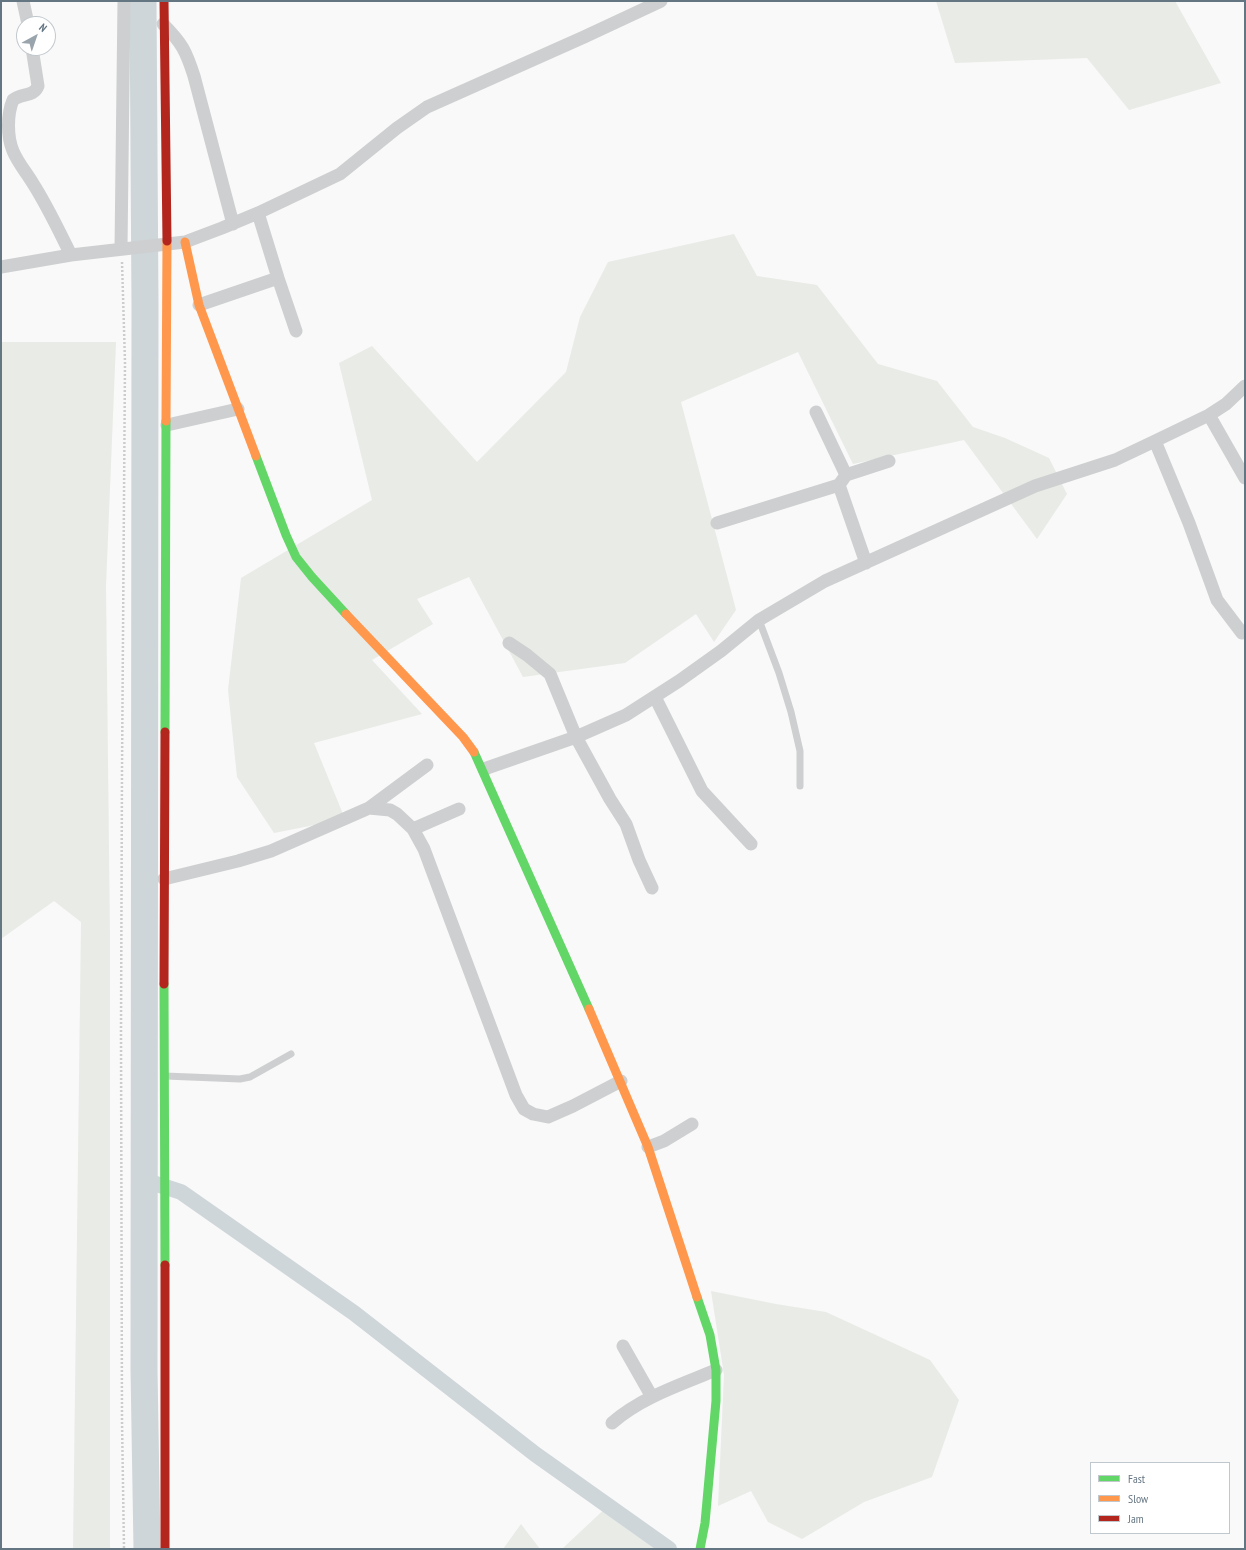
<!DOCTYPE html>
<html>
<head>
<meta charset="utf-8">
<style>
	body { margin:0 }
	#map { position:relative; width:1246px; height:1550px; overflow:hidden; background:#f9f9f9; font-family:"PT Sans Narrow",sans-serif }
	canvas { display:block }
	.frame { position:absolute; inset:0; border:2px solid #657683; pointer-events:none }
	.legend { position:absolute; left:1090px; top:1462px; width:140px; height:72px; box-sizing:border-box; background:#fff; border:1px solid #c1c8cd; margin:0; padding:5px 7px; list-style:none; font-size:12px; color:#657683 }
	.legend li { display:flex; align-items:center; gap:8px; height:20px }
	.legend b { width:20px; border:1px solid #c1c8cd }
	.north { position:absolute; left:16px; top:16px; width:40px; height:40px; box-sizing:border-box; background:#fff; border:1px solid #c1c8cd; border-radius:50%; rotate:40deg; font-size:11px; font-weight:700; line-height:16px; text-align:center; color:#657683 }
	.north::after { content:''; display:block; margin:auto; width:14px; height:18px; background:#99a4ac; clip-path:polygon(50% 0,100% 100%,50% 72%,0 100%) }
</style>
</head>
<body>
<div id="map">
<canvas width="1246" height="1550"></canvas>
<div class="frame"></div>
<ul class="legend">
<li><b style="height:5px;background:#63d668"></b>Fast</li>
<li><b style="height:5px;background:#ff974d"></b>Slow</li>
<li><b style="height:5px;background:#b3261e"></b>Jam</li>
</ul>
<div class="north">N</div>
</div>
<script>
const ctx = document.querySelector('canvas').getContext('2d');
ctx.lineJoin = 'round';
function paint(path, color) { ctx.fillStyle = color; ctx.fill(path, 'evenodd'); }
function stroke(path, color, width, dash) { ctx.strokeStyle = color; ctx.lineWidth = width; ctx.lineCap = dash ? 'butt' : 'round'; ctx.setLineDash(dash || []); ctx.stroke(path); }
paint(new Path2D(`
	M936 1H1175L1221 83 1129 110 1087 58 955 63Z
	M734 234 757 276 817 285 878 364 937 381 973 427 1005 438 1049 458 1067 494 1037 539 964 440 853 464 798 352 681 402 736 610 714 642 696 614 625 663 523 677 469 577 417 599 433 624 372 660 422 714 314 743 345 819 274 833 237 777 228 690 241 578 372 500 339 363 372 346 477 462 566 372 580 317 608 262Z
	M1 342H116L106 586 110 936V1549H73L81 922 54 901 1 939Z
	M711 1291 776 1304 826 1312 930 1360 959 1400 932 1477 864 1502 802 1539 768 1522 751 1491 718 1506 724 1375Z
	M612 1502 674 1549H562Z
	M521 1524 540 1549H503Z`), '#e8ebe6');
stroke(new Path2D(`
	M144 1180 181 1192 354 1313 535 1454 669 1549`), '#ced6d9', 16);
stroke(new Path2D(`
	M143 1 145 306 144 1369 147 1549`), '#ced6d9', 27);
stroke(new Path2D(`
	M122 262 125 362 122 770 121 1033 122 1421 124 1549`), '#cbcccd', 2.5, [2, 2]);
stroke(new Path2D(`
	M759 620 779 673 791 712 800 751V786
	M165 1076 240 1079 250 1077 291 1054`), '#cecfd0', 7);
stroke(new Path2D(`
	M23 1 28 24
	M163 24C182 43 186 51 194 76L233 224
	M32 48 38 86C34 97 21 93 13 100 7 114 7 137 13 151 18 163 26 172 32 182 47 205 59 231 71 255
	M258 213 278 278 296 331
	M121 248 124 1
	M1 267 71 255 185 242 222 228 258 213 340 174 397 128 427 107 584 37 661 1
	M199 305 278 278
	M816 412 846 475
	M1209 415 1245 478
	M167 425 238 409
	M1155 441 1189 523 1217 600 1242 633
	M717 523 839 485
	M866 563 839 485 846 475 889 461
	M509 643 527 655 550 674 576 737 610 799 626 824 639 860 652 888
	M655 697 702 791 751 844
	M484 769 576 737 626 715 679 681 721 651 759 620 825 581 1035 486 1115 460 1155 441 1209 415 1226 404 1245 386
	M369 808 427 765
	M413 829 459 809
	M164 879 238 861 271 851 369 808 390 810 397 814 413 829 424 849 516 1095 524 1109 533 1114 548 1117 573 1106 621 1081
	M648 1147 664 1141 692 1124
	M623 1346 652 1397
	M612 1423C642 1397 680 1385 716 1370`), '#cecfd0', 13);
stroke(new Path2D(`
	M256 456 286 535 296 557 312 577 346 614
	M165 732 166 421
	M474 752 589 1009
	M164 984 165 1265
	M697 1297 710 1335 716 1370V1401L705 1523 700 1549`), '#63d668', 9);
stroke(new Path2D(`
	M185 242 199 305 256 456
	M166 421 167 241
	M346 614 463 737 474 752
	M589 1009 648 1147 697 1297`), '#ff974d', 9);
stroke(new Path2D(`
	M164 1 167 241
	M164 984 165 732
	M165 1265V1549`), '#b3261e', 9);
</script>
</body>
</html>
